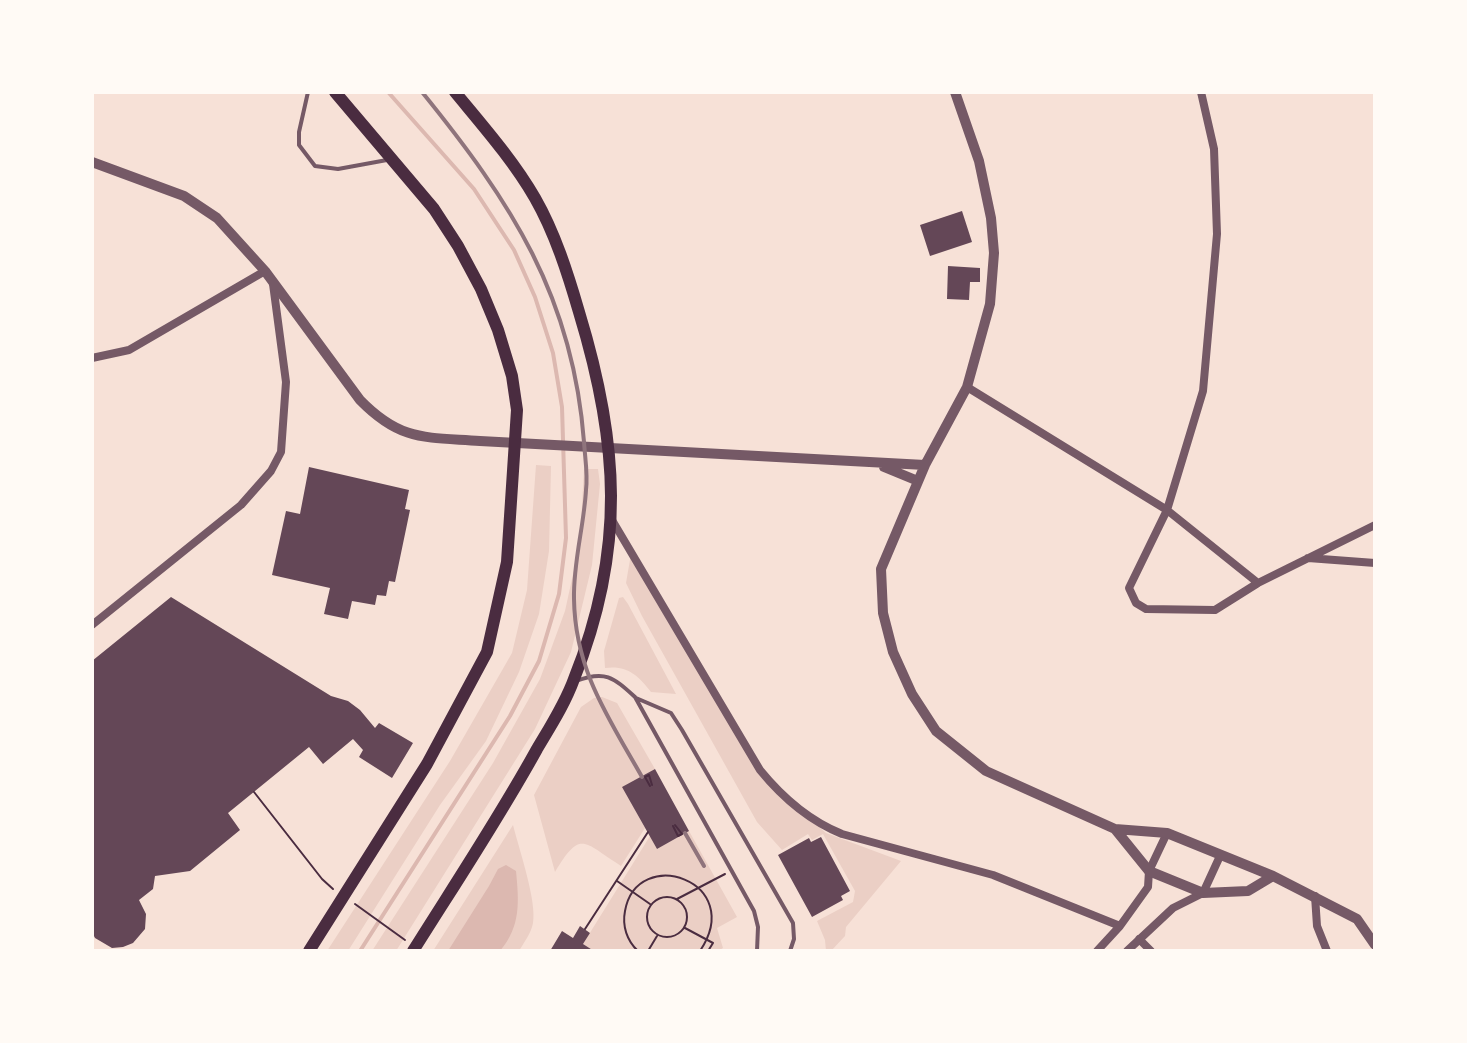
<!DOCTYPE html>
<html>
<head>
<meta charset="utf-8">
<style>
	body { margin:0 }
	#map { position:relative; width:1467px; height:1043px; overflow:hidden; background:#f7e1d7; font-family:Commissioner,sans-serif }
	canvas { display:block }
	.frame { position:absolute; inset:0; border:94px solid #fffaf5; pointer-events:none }
</style>
</head>
<body>
<div id="map">
<canvas width="1467" height="1043"></canvas>
<div class="frame"></div>
</div>
<script>
const ctx = document.querySelector('canvas').getContext('2d');
ctx.lineJoin = 'round';
function paint(path, color) { ctx.fillStyle = color; ctx.fill(path, 'evenodd'); }
function stroke(path, color, width, dash) { ctx.strokeStyle = color; ctx.lineWidth = width; ctx.lineCap = dash ? 'butt' : 'round'; ctx.setLineDash(dash || []); ctx.stroke(path); }
paint(new Path2D(`
	M536 465 551 466 549 551 539 614 519 672 486 741 440 805 348 951H327L450 761 512 653 527 590Z
	M584 469H598L600 484 592 565 571 652 535 729 396 951H372L493 763 540 679 565 611 580 542Z
	M631 554 764 779 826 833 901 861 846 927 845 936 831 951H826L825 940 817 921 853 902 855 891 823 834 812 840 808 834 782 850 757 822 642 616 626 583Z
	M623 597 628 604 676 694 651 692C638 675 627 665 605 668L604 651 619 598Z
	M602 697 617 703 655 769 623 787 645 828 621 866C583 842 581 829 555 872L534 795 581 707 594 698Z
	M513 825C519 849 537 901 533 923 531 934 524 942 519 951H433Z
	M689 831 737 917 717 928 723 948 718 951H594L583 944 650 836 657 849Z`), '#ebcfc5');
paint(new Path2D(`
	M506 865 516 871C519 902 521 926 500 951H448L489 886 498 869Z`), '#dcb8b0');
stroke(new Path2D(`
	M360 951 510 716 539 661 559 594 566 538 562 407 553 353 535 297 514 250 474 189 388 92`), '#dcb8b0', 4);
paint(new Path2D(`
	M962 211 972 242 930 256 920 225Z
	M948 266 980 268V282H970L969 300 947 299Z
	M309 467 409 490 405 509 410 510 395 582 389 581 386 596 377 595 375 605 352 601 348 619 324 614 330 588 272 575 286 511 300 514Z
	M171 597 331 696 348 701 360 710 375 728 379 723 413 743 392 778 359 757 363 750 353 739 323 764 309 747 228 813 240 830 190 871 155 876 153 889 139 900 146 914 145 929 133 943 123 947 112 948 95 938 92 932V661Z
	M655 769 689 831 657 849 622 787Z
	M821 837 850 891 841 896 843 900 812 917 778 855 809 838 811 842Z
	M580 926 590 933 583 944 594 951H550L562 931 573 938Z`), '#644757');
stroke(new Path2D(`
	M650 786 645 777 649 775 652 785
	M254 792 322 879 333 889
	M673 826 678 836 682 834 675 825
	M617 881 650 904
	M647 917a20 20 0 1 1 40 0a20 20 0 1 1-40 0Z
	M677 899 725 874
	M355 904 405 940
	M685 928 713 943 708 951
	M585 929 648 832
	M638 951C627 941 622 926 625 911 637 844 747 881 700 951
	M648 951 657 936`), '#4a2c40', 2);
stroke(new Path2D(`
	M308 92 299 132V145L315 166 338 169 387 160
	M576 681C605 670 613 677 635 697L754 911 758 927 757 951
	M636 698 671 713 682 730 793 923 794 939 790 951`), '#755966', 4);
stroke(new Path2D(`
	M1201 92 1214 149 1217 234 1203 391 1167 510 1129 588 1136 603 1146 609 1215 610 1258 583 1375 525
	M92 358 129 350 265 271
	M967 387 1167 510 1258 583
	M612 520 760 770C782 797 810 821 842 834L993 875 1120 926
	M1308 558 1375 563
	M92 625 241 505 271 471 281 452 286 382 273 284
	M1315 896 1317 926 1327 951
	M1139 939 1151 951
	M1097 951 1120 926 1148 887 1149 871 1167 833
	M1127 951 1173 908 1203 893 1220 856`), '#755966', 8);
stroke(new Path2D(`
	M955 92 979 161 991 218 994 253 990 304 967 387 925 465 881 569 883 613 893 652 912 694 936 731 986 771 1115 829 1167 833 1273 876 1357 919 1375 945
	M92 162 184 196 217 218 265 271 360 400C401 442 426 437 480 441L925 465
	M884 467 918 481
	M1115 829 1149 871 1203 893 1248 891 1273 876`), '#755966', 10);
stroke(new Path2D(`
	M309 951 427 764 487 652 507 562 517 410 512 376 498 330 481 289 458 246 434 209 335 92
	M413 951C455 884 499 818 537 749 550 727 565 704 574 679 626 549 619 443 579 312 568 274 555 233 535 198 513 160 483 126 455 92`), '#4a2c40', 12);
stroke(new Path2D(`
	M422 92C511 202 573 296 584 442 585 458 588 475 586 490 584 526 573 563 574 599 575 670 608 717 642 777
	M685 833 704 866`), '#8f747c', 4);
</script>
</body>
</html>
